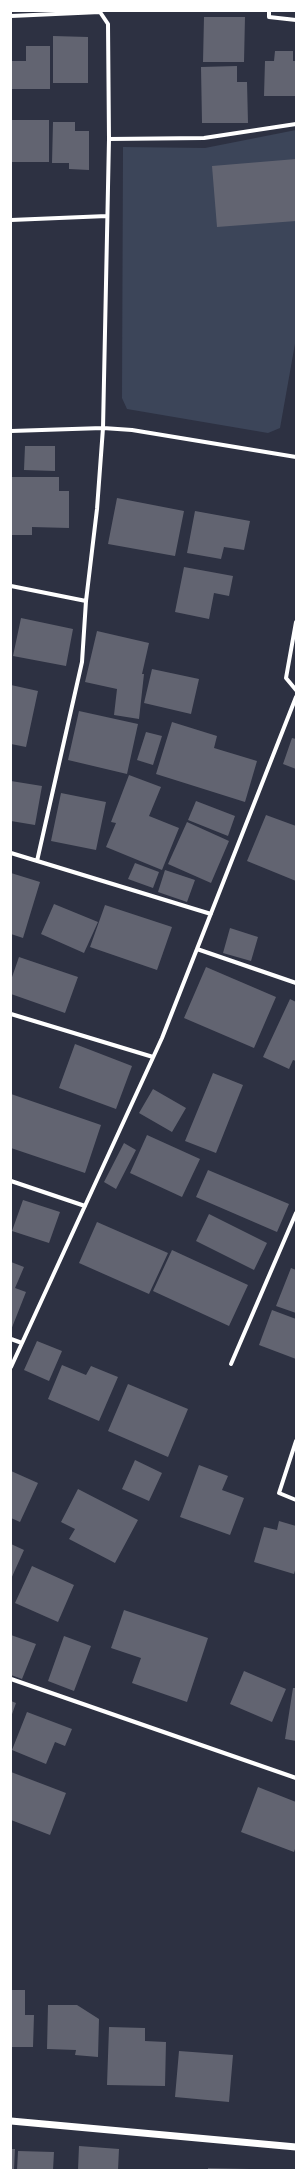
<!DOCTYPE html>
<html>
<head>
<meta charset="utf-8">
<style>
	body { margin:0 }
	#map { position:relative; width:307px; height:2181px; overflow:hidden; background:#2d3142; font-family:"IBM Plex Sans",sans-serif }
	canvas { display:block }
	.frame { position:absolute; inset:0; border:12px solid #fff; pointer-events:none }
</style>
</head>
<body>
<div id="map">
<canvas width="307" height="2181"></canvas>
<div class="frame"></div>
</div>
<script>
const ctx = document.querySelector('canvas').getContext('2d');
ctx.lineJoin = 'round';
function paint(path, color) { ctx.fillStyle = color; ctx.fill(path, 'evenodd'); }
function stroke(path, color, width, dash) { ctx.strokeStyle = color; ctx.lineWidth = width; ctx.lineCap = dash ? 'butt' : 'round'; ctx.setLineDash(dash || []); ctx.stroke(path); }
paint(new Path2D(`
	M296 130V338L280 428 268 433 127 409 122 398 123 147 205 148Z`), '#3c4559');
paint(new Path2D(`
	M204 17H245L244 62H203Z
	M53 36 88 37V83H53Z
	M26 46H50V89H11V61H26Z
	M275 51H293V61H296V96H264L265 61H274Z
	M237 66V82H247L248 123H202L201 67Z
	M11 120H49V162H11Z
	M53 122H75V131H89V170L69 169V163H52Z
	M296 159V221L217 227 212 166Z
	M25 446H55V471L24 470Z
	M11 477H59V491H69V528L32 527V535H11Z
	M117 498 184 511 175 556 108 544Z
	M195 511 250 521 244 550 224 547 221 559 187 553Z
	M184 567 233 576 229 596 214 593 209 619 175 612Z
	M21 618 73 629 66 666 13 656Z
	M97 631 149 643 142 674H144L139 719 114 715 117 689 85 682Z
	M152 669 199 679 191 714 144 703Z
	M11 685 38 691 26 747 11 744Z
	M79 711 138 724 127 774 68 760Z
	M172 722 217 736 214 748 257 761 245 802 156 774Z
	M146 732 162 736 153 765 137 760Z
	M292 738 296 739V769L283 764Z
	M129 775 161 787 149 816 179 828 162 870 106 847 116 823 111 822Z
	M11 781 42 786 35 825 11 821Z
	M61 793 106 802 96 850 51 841Z
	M196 801 235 816 228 836 188 820Z
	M266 815 296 826V881L247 861Z
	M187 822 229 841 211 883 168 864Z
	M135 863 159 872 153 888 128 879Z
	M165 870 195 880 187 902 158 892Z
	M11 873 40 882 23 938 11 934Z
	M54 904 98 922 84 953 41 934Z
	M105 905 172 927 157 970 90 947Z
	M230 928 258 937 251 961 223 953Z
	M19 957 78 977 65 1013 11 994V980Z
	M206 967 276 997 254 1048 184 1018Z
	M290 999 296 1002V1061L293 1060 289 1069 263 1057Z
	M75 1044 132 1066 116 1109 59 1088Z
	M213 1073 243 1085 216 1153 185 1141Z
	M153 1089 186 1108 172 1132 139 1113Z
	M11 1094 101 1125 85 1173 11 1148Z
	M147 1135 200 1159 182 1197 130 1173Z
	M124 1143 136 1150 116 1189 104 1182Z
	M208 1170 289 1204 277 1232 196 1197Z
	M23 1200 60 1212 49 1243 12 1231Z
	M209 1214 267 1243 254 1270 196 1241Z
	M97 1222 168 1253 149 1294 79 1263Z
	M172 1250 248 1285 229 1326 153 1291Z
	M11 1262 24 1267 15 1288 26 1292 11 1330Z
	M291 1268 296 1270V1313L276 1306Z
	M272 1310 296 1319V1359L259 1345Z
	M37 1341 62 1351 49 1381 24 1370Z
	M62 1365 86 1375 91 1366 118 1377 99 1421 48 1399Z
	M128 1384 188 1409 168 1457 108 1431Z
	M135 1460 162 1473 149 1501 122 1489Z
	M199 1465 228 1476 222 1490 244 1498 230 1535 180 1517Z
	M11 1471 38 1483 20 1522 11 1518Z
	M78 1489 138 1520 115 1563 69 1539 75 1529 61 1522Z
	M279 1521 296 1526V1567L294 1574 254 1562 264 1527 277 1530Z
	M11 1544 24 1550 11 1579Z
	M32 1566 74 1585 58 1622 15 1603Z
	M124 1610 208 1638 187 1702 132 1683 141 1658 111 1648Z
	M11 1635 36 1644 22 1679 11 1675Z
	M64 1636 91 1646 74 1691 48 1681Z
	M244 1671 286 1689 272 1722 230 1704Z
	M293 1688H296V1741L285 1739Z
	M11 1701 16 1703 11 1717Z
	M27 1712 72 1729 65 1746 55 1742 46 1764 12 1750Z
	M11 1772 66 1793 50 1835 11 1820Z
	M258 1787 296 1802V1846L294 1852 241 1832Z
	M11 1990H25V2015H34L33 2047H11Z
	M48 2005H77L99 2019 98 2057 75 2055 76 2050 47 2049Z
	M109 2027 145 2028V2041L166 2042 165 2086 107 2085Z
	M179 2051 233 2055 229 2102 175 2097Z
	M79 2146 119 2149 118 2170H78Z
	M11 2149H15L14 2170H11Z
	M18 2151 54 2152 53 2170H17Z
	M208 2168 250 2169V2170H208Z`), '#626471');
stroke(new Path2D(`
	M269 11V17L296 20
	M11 16 100 12 108 24 109 139 103 428 97 509 86 601 11 586
	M109 139 204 138 296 124
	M11 220 107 216
	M11 431 103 428 132 430 296 457
	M296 622 286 678 296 690
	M11 853 211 914
	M37 861 82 662 86 601
	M197 949 296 983
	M11 1014 153 1057
	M11 1181 85 1206
	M11 1339 22 1343
	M231 1364 296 1213
	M11 1367 162 1038 296 697
	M296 1441 279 1493 296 1500
	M11 1679 296 1778`), '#fff', 4);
stroke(new Path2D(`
	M11 2121 296 2147`), '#fff', 7);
</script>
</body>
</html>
